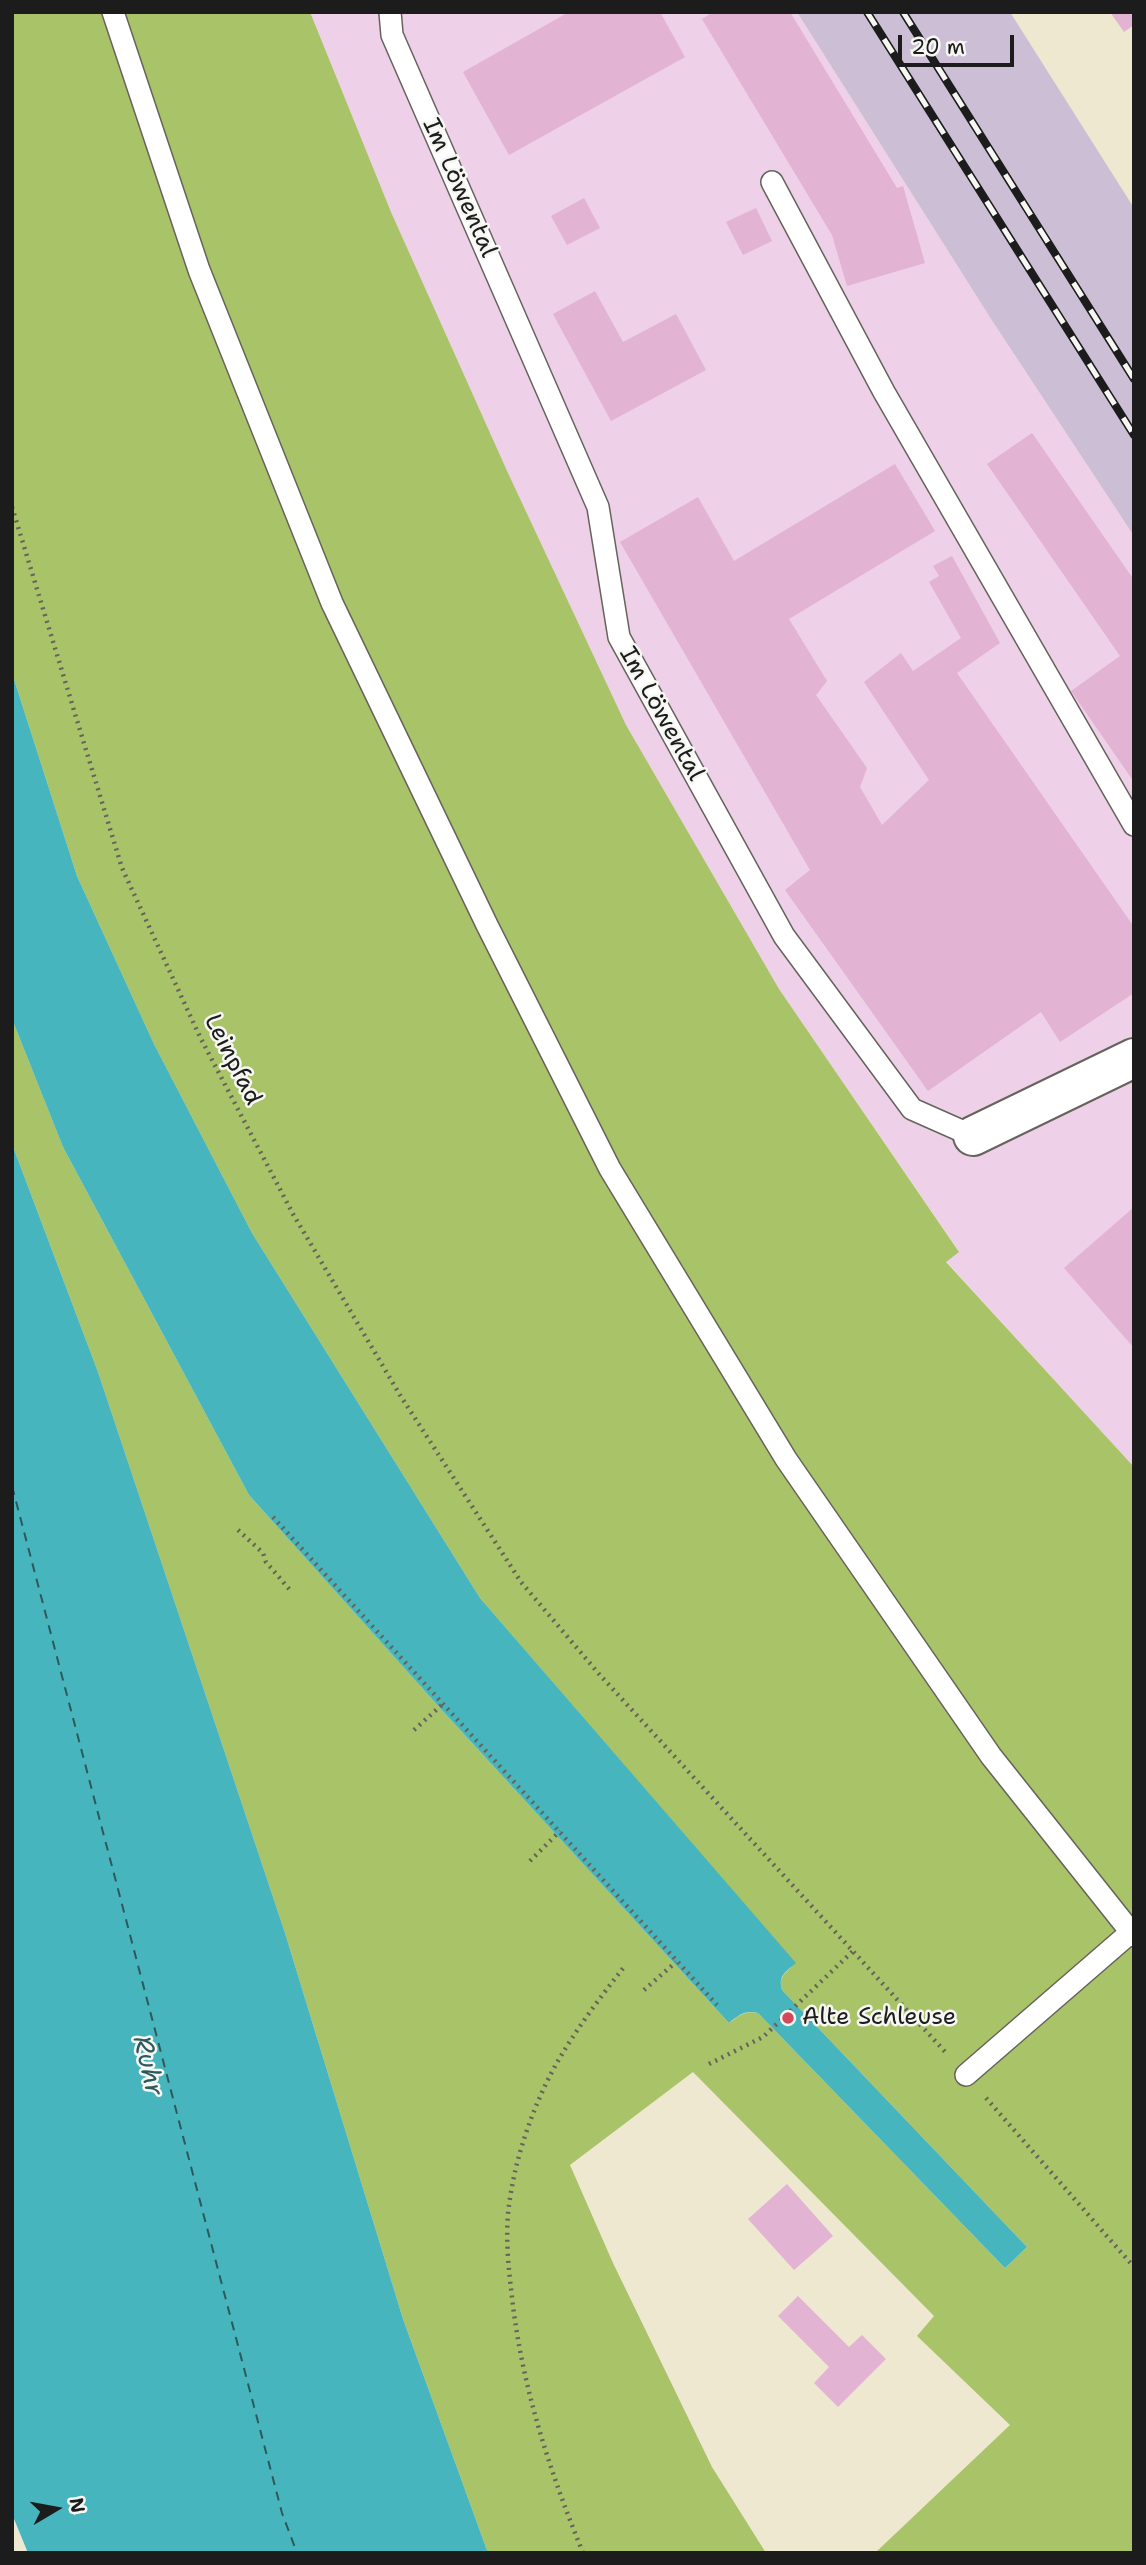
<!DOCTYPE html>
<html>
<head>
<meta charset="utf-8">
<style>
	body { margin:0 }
	#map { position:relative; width:1146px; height:2565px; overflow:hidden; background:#eee8d1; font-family:"Shantell Sans",sans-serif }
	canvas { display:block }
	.frame { position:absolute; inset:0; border:14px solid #1c1c1c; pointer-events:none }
	.north { position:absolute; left:21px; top:2474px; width:70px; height:70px; -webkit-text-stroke:5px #f6f6f2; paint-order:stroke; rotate:80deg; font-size:19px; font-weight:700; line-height:28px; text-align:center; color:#1c1c1c }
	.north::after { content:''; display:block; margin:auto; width:24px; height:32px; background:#1c1c1c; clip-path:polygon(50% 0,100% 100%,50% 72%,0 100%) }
	.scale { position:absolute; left:898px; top:35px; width:116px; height:32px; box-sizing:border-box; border:4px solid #1c1c1c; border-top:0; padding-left:9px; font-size:21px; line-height:24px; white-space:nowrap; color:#1c1c1c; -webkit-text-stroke:5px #f6f6f2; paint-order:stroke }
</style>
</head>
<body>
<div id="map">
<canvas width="1146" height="2565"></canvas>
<div class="frame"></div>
<div class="north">N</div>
<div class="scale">20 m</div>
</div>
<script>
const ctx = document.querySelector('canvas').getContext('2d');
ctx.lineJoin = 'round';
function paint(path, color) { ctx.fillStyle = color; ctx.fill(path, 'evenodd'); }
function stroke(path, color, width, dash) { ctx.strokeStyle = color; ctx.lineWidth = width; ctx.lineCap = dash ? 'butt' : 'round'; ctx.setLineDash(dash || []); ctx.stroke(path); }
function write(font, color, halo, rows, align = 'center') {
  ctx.font = font + ' "Shantell Sans",sans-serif'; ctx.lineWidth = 5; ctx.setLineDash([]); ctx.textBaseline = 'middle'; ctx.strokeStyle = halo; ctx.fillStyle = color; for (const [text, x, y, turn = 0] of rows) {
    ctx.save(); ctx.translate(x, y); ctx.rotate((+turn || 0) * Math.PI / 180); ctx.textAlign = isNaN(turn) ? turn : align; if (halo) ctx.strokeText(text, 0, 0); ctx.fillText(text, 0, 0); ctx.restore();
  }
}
paint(new Path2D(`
	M310 12H797L993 322 1134 536V1467L946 1261 959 1251 779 989 626 725 508 473 391 212Z`), '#eed0e8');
paint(new Path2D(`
	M797 12H1010L1134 208V536L993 322Z`), '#ccbed4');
paint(new Path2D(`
	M12 12H310L391 212 508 473 626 725 779 989 959 1252 946 1262 1134 1467V2553H875L1010 2425 917 2336 934 2316 693 2072 570 2165 613 2263 712 2467 766 2553H488L403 2319 285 1933 98 1372 12 1144V1019L63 1147 249 1495 440 1708 729 2023C739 2016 744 2010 758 2013L1005 2268 1027 2247 782 1990C778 1976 786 1973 795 1963L480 1598 252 1233 154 1044 77 876 12 673Z`), '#a9c369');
paint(new Path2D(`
	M12 673 77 876 154 1044 252 1233 480 1598 796 1963C785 1972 778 1976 782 1990L1027 2247 1005 2268 758 2013C745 2010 739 2015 729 2023L440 1708 249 1495 63 1147 12 1019Z
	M12 1144 98 1372 285 1933 403 2319 488 2553H28L12 2514Z`), '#46b5bd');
stroke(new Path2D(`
	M12 1486 282 2513 297 2553`), '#2d595c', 2, [9, 7]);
paint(new Path2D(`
	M569 12H660L685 57 509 155 463 72Z
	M713 12H790L897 188 903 186 925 263 847 286 832 235 702 19Z
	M1110 12H1134V25L1124 32Z
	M584 198 600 228 567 245 551 216Z
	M756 208 772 241 743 255 726 222Z
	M595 291 623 342 676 314 706 370 611 421 553 314Z
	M1032 433 1134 580V782L1071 691 1120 656 987 464Z
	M895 464 935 531 789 619 827 681 816 695 867 768 860 787 882 825 929 780 864 682 901 653 913 671 961 638 929 582 939 576 933 566 952 556 1000 643 957 673 1134 927V993L1060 1042 1041 1012 928 1091 785 890 810 870 620 542 698 497 734 561Z
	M1134 1207V1348L1064 1268Z
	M787 2184 833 2236 794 2270 748 2219Z
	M798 2296 849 2347 862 2335 886 2359 838 2407 814 2383 829 2367 778 2316Z`), '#e2b3d3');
const lane = new Path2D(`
	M113 12 199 270 332 603 487 925 610 1169 786 1459 991 1756 1134 1936
	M390 12 392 35 598 507 619 637 784 936 912 1109 973 1136
	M772 182 884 392 1134 825
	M966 2075 1130 1933`);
const street = new Path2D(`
	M973 1136 1134 1058`);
stroke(lane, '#66635b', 24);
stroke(street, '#66635b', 42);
stroke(new Path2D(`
	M12 507 122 868 200 1037 293 1214 400 1395 521 1582 599 1674 948 2055
	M273 1517 717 2005
	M238 1530 263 1553 266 1562 290 1590
	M414 1730 444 1703
	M530 1861 560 1831
	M644 1990 676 1962
	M709 2064 763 2037 853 1951
	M986 2098 1134 2267
	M583 2553C548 2467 520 2380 511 2288 508 2264 506 2238 508 2214 513 2164 531 2111 554 2068 574 2032 599 1999 624 1967`), '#66635b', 4.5, [2, 5]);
stroke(lane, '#fff', 21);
stroke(street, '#fff', 38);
const rail = new Path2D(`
	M867 12 1134 435
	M903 12 1134 379`);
stroke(rail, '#1c1c1c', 8);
stroke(rail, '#f6f6f2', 5, [16]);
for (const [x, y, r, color] of [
	[788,2018,7,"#d1495b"]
]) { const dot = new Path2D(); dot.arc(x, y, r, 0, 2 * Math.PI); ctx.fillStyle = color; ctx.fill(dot); stroke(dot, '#f6f6f2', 2.5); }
write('24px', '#1c1c1c', '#f6f6f2', [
	["Im Löwental",459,188,66],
	["Im Löwental",661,714,61],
	["Leinpfad",232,1060,63]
]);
write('24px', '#1c1c1c', '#f6f6f2', [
	["Alte Schleuse",802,2018]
], 'left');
write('italic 26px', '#2d595c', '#f6f6f2', [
	["Ruhr",147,2066,77]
]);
</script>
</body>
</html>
